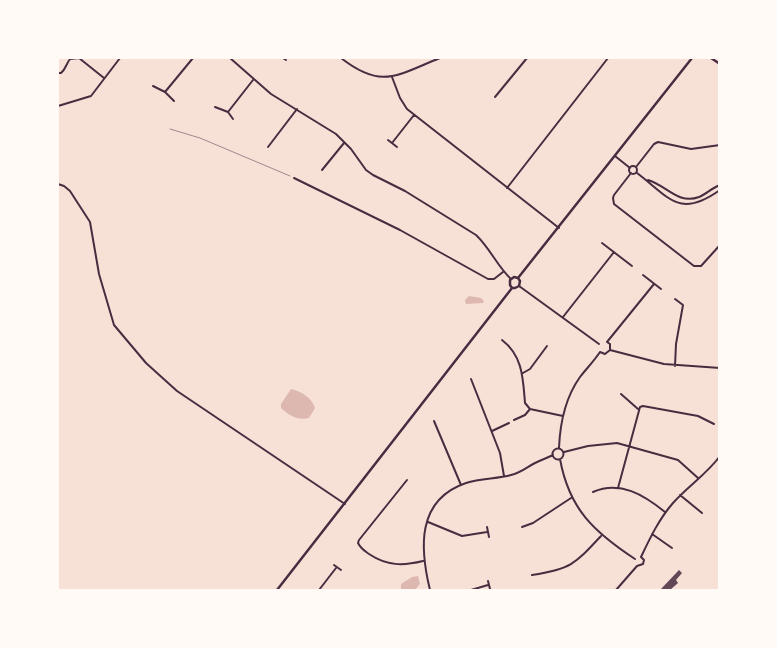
<!DOCTYPE html>
<html>
<head>
<meta charset="utf-8">
<style>
	body { margin:0 }
	#map { position:relative; width:777px; height:648px; overflow:hidden; background:#f7e1d7; font-family:"DM Sans",sans-serif }
	canvas { display:block }
	.frame { position:absolute; inset:0; border:59px solid #fffaf5; pointer-events:none }
</style>
</head>
<body>
<div id="map">
<canvas width="777" height="648"></canvas>
<div class="frame"></div>
</div>
<script>
const ctx = document.querySelector('canvas').getContext('2d');
ctx.lineJoin = 'round';
function paint(path, color) { ctx.fillStyle = color; ctx.fill(path, 'evenodd'); }
function stroke(path, color, width, dash) { ctx.strokeStyle = color; ctx.lineWidth = width; ctx.lineCap = dash ? 'butt' : 'round'; ctx.setLineDash(dash || []); ctx.stroke(path); }
paint(new Path2D(`
	M469 296 481 298 484 301 483 303 466 304 465 300Z
	M291 389C301 391 312 398 315 408L309 418C298 421 288 415 281 408V404Z
	M418 576 420 584 415 590H401V584L412 577Z`), '#dcb8b0');
paint(new Path2D(`
	M679 570 682 573 676 580 678 583 670 590H662L661 589Z`), '#644757');
stroke(new Path2D(`
	M170 129 200 138 290 176`), '#4a2c40', 0.5);
stroke(new Path2D(`
	M230 58 271 94 336 134 351 149 366 170 373 175 405 191 476 235C490 248 497 266 511 279
	M283 58 286 60
	M341 58C382 90 397 75 440 58
	M58 73H61C66 69 66 64 70 59L79 58 104 78
	M392 77 400 98 407 109 559 228
	M153 86 165 92 174 101
	M165 92 193 58
	M495 97 527 58
	M58 106 91 96 120 58
	M215 107 228 112 233 119
	M228 112 253 80
	M388 140 397 147
	M392 143 414 115
	M268 147 297 109
	M615 156 630 168
	M629 170a4 4 0 1 1 8 0a4 4 0 1 1-8 0Z
	M636 167 654 144 658 142 691 149 720 145
	M322 170 344 143
	M631 173 614 195 613 198 614 204 694 266H701L720 245
	M637 173C670 198 679 219 720 190
	M294 178 400 230 488 279H494L503 272
	M648 180C666 185 678 205 699 197 706 194 712 188 720 185
	M58 184 64 186 70 191 90 222 99 274 114 325 146 363 177 391 345 504
	M507 188 608 58
	M602 243 632 266
	M643 275 661 289
	M519 286 599 344
	M675 299 683 305 676 344 675 366
	M563 317 614 252
	M502 340C523 356 523 379 525 403L530 409 563 416
	M607 342 654 284
	M607 342 610 344V350
	M610 350 664 364 720 368
	M600 352 605 354 610 350
	M523 373 530 369 547 346
	M471 379 500 453 504 476
	M621 394 638 409
	M514 420 525 415 530 409
	M434 421 461 485
	M492 431 509 423
	M559 448C560 423 565 398 580 377 587 368 594 361 600 352
	M552.5 454a5.5 5.5 0 1 1 11 0a5.5 5.5 0 1 1-11 0Z
	M564 452 588 446 617 443 678 460 698 478
	M560 459C569 509 594 532 635 559
	M407 480 359 540 358 543C361 549 365 551 369 554 387 566 403 566 423 561
	M618 488 640 407 643 406 698 416 714 424
	M593 492C620 480 644 495 665 512
	M680 495 702 513
	M428 522 462 536 487 532
	M487 527 489 537
	M522 527 533 523 571 498
	M652 534 672 548
	M641 557C650 538 659 519 673 503 688 486 707 474 720 456
	M334 565 341 570
	M637 566 643 564 644 560 641 557
	M532 575C571 569 575 564 601 536
	M488 581 490 589
	M319 590 336 568
	M430 590C420 549 416 500 466 483 481 478 497 479 511 475 521 473 527 467 535 463 541 460 547 458 553 455
	M471 590 488 585
	M616 590 637 566`), '#4a2c40', 2);
stroke(new Path2D(`
	M711 58 720 64
	M518 278 692 58
	M512 288 510 285V280L514 277 518 278
	M512 288H515L519 286 520 281 518 278
	M277 590 512 288`), '#4a2c40', 2.5);
</script>
</body>
</html>
